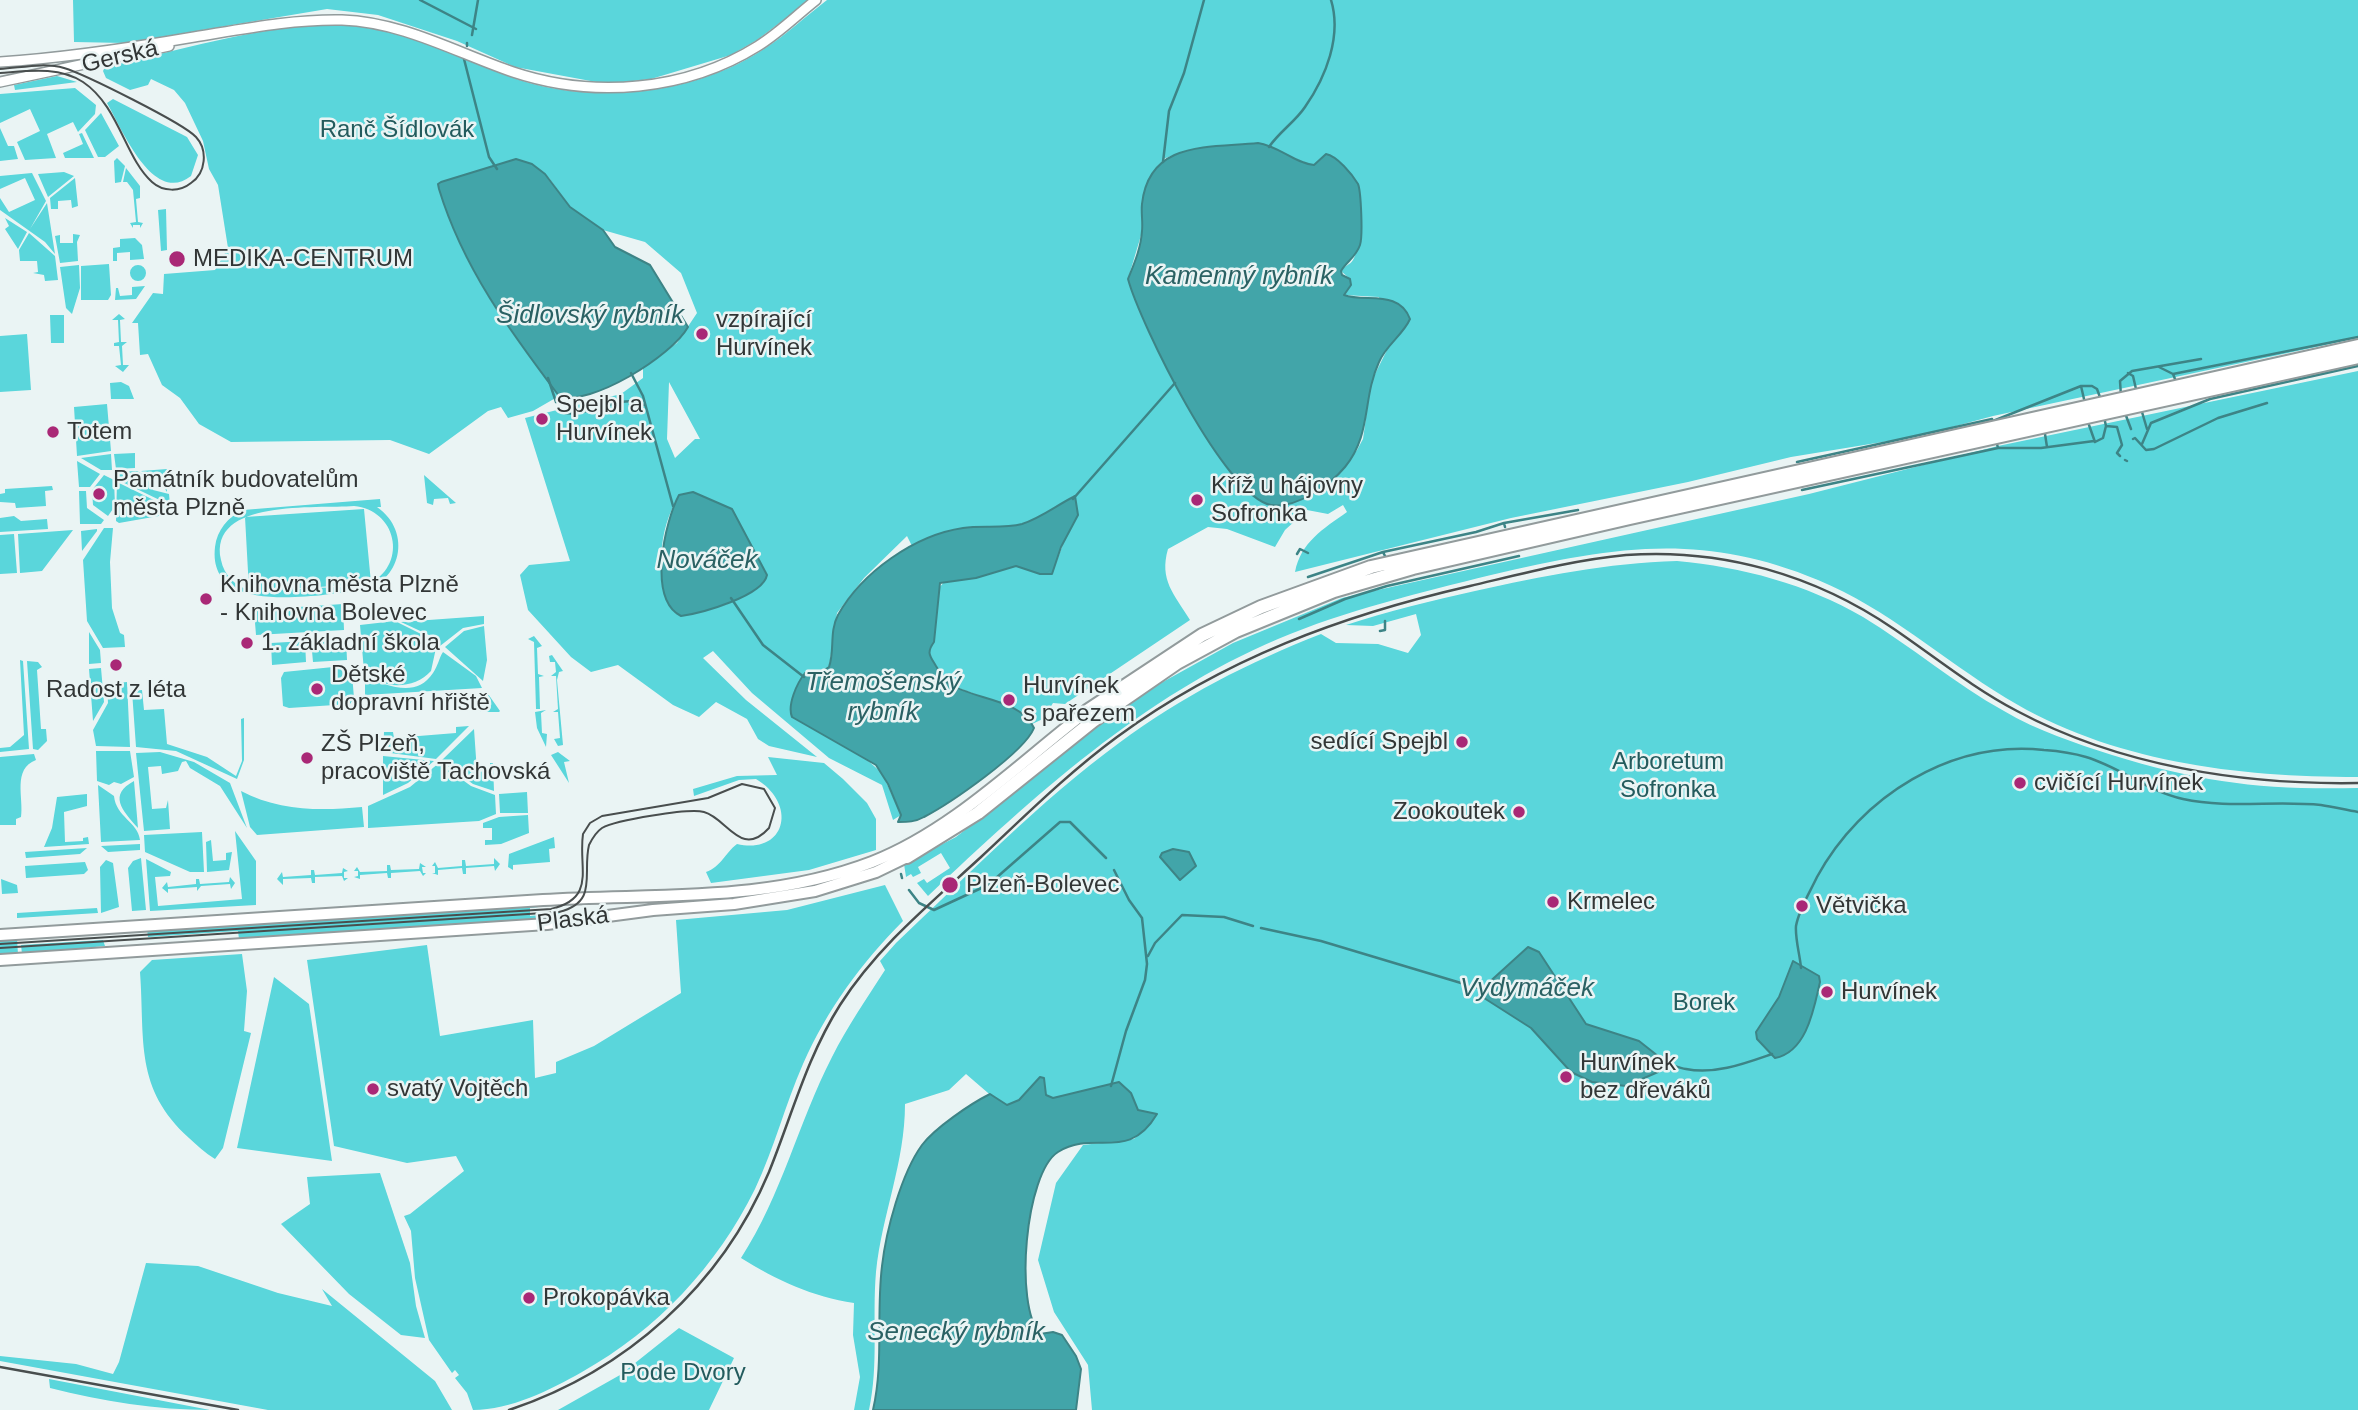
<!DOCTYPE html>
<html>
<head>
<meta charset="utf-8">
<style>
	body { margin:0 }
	canvas { display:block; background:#eaf4f4 }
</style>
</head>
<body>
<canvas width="2358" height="1410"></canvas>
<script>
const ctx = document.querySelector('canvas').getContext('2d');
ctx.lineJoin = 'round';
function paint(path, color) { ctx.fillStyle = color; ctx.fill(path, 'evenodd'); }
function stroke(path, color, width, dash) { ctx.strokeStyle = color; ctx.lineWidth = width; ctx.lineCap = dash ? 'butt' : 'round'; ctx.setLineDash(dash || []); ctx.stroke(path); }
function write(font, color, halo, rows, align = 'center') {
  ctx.font = font + ' Arial,sans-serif'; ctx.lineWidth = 5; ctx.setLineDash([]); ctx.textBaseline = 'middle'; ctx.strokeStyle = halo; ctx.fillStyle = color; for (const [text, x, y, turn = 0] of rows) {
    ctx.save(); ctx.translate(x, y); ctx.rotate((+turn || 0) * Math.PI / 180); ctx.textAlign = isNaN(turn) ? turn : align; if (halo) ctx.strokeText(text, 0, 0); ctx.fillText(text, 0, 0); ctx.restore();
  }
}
paint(new Path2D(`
	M73 0H810L757 40 731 55 651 79 607 84 515 67 457 41 378 15 327 9 125 43 74 42Z
	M827 0H2358V338L1993 416 1919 436 1791 457 1688 482 1511 518 1295 572C1301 542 1323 529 1347 512L1343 505 1328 514 1307 510 1285 530 1275 547 1227 529 1208 527 1168 549C1159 580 1174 594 1190 620L1065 704 1053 703 1043 719 1032 724 1012 708 956 687 940 675 929 658 938 589 945 581 976 578 1016 566 1040 574H1052L1066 536 1073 496C1056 509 1035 522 1014 526 974 532 951 525 912 546L907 536 864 578 837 613 829 667 820 673 809 672 866 759 882 773 901 815 893 820 882 785 829 758 752 693 713 651 703 658 746 700 817 757 769 746 758 739 747 719 716 702 699 717 673 705 618 665 591 672 571 657 528 610 520 575 529 565 570 561 525 418 621 394 643 378V368L677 343 697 313 681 273 645 242 603 230 570 207 549 178 536 167 516 159 441 182C457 265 510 329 559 396L533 411 508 418 501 407 488 411 429 454 390 440 231 442 199 424 180 398 162 385 148 354 140 355 138 323H132L153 293 163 294 164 274 215 270 228 248 218 185 209 169 203 141 185 103 174 90 151 79 148 85 130 90 106 78 103 71 105 67C175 52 271 22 341 25 400 28 454 55 508 76 588 106 692 96 764 49 786 35 806 16 827 0ZM1188 150 1294 158 1314 166 1326 154C1336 163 1352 173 1358 185 1364 197 1361 248 1353 260 1350 265 1344 266 1341 271L1350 279 1351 285 1344 295 1379 297 1390 344 1371 382 1363 439 1357 450 1331 480 1297 500 1255 497C1195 437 1164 361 1130 285L1128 279 1142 232V204L1163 159ZM669 382 700 439H695L675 458 667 439ZM679 495 732 510 767 574C751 602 706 613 676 614 654 577 658 531 679 495Z
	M57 76 77 82 15 90 14 85Z
	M75 88 96 105 95 114 78 132 73 122 47 134 56 158 25 160 17 142 40 131 30 109 0 123V94Z
	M113 99 187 137 198 155 191 176C153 206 122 129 107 103Z
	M101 113 119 146 105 157H98L85 130Z
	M0 128 8 146H14L18 159 0 161Z
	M82 133 94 158H65L63 153 83 144 79 134Z
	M117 158 125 166 121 182 115 183 114 161Z
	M126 168 140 186V198L136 199 138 222 143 223 140 228V225H133V228L130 223 136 222 133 190 127 182H123Z
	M64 172 74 176 48 197 38 174Z
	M32 173 46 201 30 229 47 203 55 254 45 242 0 210V198L9 212 35 200 25 178 0 189V176Z
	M75 178 78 206 72 208 71 200 58 201V209H51L50 198Z
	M166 209 167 250 161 251 158 210Z
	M5 218 27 232 18 249 5 229 9 226Z
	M29 233 55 256 58 280 45 281 44 275 33 273 38 272 37 261H20L19 250Z
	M73 234 80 235 77 242 78 261 60 263 55 236 60 235V243H73Z
	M135 238 142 245 144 259 130 260V252L117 253V261H113V248L120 247V239Z
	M109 264 111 295 108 300H81V266Z
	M130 273a8 8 0 1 1 16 0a8 8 0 1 1-16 0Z
	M79 265 80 288 72 314 66 308 60 267Z
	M145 286 136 299 115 300 116 288H118L120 296 132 295V287Z
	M119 314 125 319 120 320 121 342H127L122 346 123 365H129L123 372 115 366 121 365 119 346H114V343L119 342 118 320H112Z
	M50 315H64V343H51Z
	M27 334 31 390 0 392V336Z
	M2358 371V777C2237 777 2111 762 2006 698 1942 659 1888 609 1818 580 1700 531 1611 547 1491 575 1419 593 1347 610 1278 639 1143 696 1034 796 928 896L917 883 924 879 927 883 950 868 941 853 918 867 921 873 913 877 911 874 906 877 904 864 956 837 1102 723 1161 683 1233 643 1342 598 1809 494 1998 446Z
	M121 382 129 386 134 399H111L110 383Z
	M107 404 111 451 77 456 74 407Z
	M135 453V468L116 469 114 454Z
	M111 454 112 470H101L81 458Z
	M77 461 100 474 90 487H79Z
	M167 469V492L158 478 141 471Z
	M137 471 146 476 153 490 169 494 170 505 116 479 117 472Z
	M104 475 114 480 115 506 108 516 93 505 92 490Z
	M424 475 456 503 450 504 448 498 434 499 433 505 427 503Z
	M117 482 170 508V514L119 523 116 521Z
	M52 486 53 490 45 491 46 506 16 508 15 503 0 502V494L5 493V489Z
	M79 491H86L87 508 104 520 101 524H80Z
	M380 499 381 507H377C413 532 401 583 360 591 319 594 207 618 215 547 217 530 228 517 243 510ZM354 506C396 510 408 562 371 583L364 509 245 517 249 590C235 586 224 575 221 560 208 498 317 509 354 506ZM365 584 359 586 255 591Z
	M14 516 21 521 47 519 48 529 0 532V518Z
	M104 528H113L110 562 112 608 120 633 124 635 125 647 103 648 87 621 83 560Z
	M97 529V531L82 551 81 531Z
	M73 530 42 571 20 573 18 534Z
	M14 534 17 573 0 574V535Z
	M1677 561C1742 567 1806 584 1863 617 1911 646 1955 684 2004 711 2038 731 2075 743 2112 755 2203 783 2264 790 2358 788V1410H1092L1088 1365 1054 1312 1038 1260 1056 1183 1083 1145 1134 1139 1157 1115 1138 1110 1131 1093 1119 1082 1053 1098 1046 1095 1044 1078 1019 1100 1007 1105 995 1099 966 1074 949 1090 905 1104C905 1163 882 1214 876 1272 872 1319 879 1364 869 1410H854L860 1377 853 1335 854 1303C813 1297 776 1280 741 1258 782 1195 798 1123 832 1057 847 1027 867 998 885 970L880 961 896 943C966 877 1041 800 1119 743 1181 697 1249 662 1321 634L1336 643 1378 644 1408 653 1421 635 1416 614 1373 626 1346 625C1388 611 1431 601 1475 591 1543 576 1607 563 1677 561ZM1175 849 1189 852 1191 856 1180 880 1160 857Z
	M343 604 344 630 256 635 254 610Z
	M484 616V624L463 628 440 646 431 636 401 622Z
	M395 621 429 638 436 648 431 671C414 690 381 690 364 671L360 625Z
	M484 626 487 660 483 681 445 647 464 631Z
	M89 632 100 650 101 663 89 664Z
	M534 636 542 646 537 648 538 674 544 676 539 677 540 709H536L534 642 528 639Z
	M346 638 347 660 313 662 311 640Z
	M305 641 306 662 272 665 271 643Z
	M443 652 476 676 482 688 365 695V677C387 685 416 699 433 673 438 666 439 658 443 652Z
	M552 655 563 671 559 672 557 680 563 745 558 746 554 739 560 738 558 712H553L558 709 556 676H551L556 672 555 662H550L549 656Z
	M20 660 23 661 29 749 0 752V748L10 747 24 735Z
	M27 661 38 662 42 667 37 670 41 729H46L47 741 38 750 33 749Z
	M343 666 352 674 354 698 350 704 289 708 283 706 281 678 284 672Z
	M101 668 104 702 93 721 89 669Z
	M127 682 130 747 96 746 93 730 108 703 107 684Z
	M142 690 144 710 164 709 167 744 207 757 236 776 242 761 241 719 244 718V760L237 779 176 751 136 747 132 691Z
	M486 691 500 711 499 712H480Z
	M546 710 541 713 542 733 547 734 546 747 537 728 535 712Z
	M469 726 436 759 383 752 384 732H393L394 738 456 733V727Z
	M474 729 477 772 490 771V763H493L494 791 473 784 441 761Z
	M96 751H130L134 777 121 784 114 782 109 785 97 781Z
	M160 752 194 762 230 783 247 828 220 786 190 768 186 761 182 762 178 771 162 774 161 766 148 767 152 809 166 808 168 800 170 829 144 831 136 753Z
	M558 752 570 761 564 762 569 783 551 755Z
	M34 754 36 760C12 769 24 798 21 817L16 819V825H0V757Z
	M383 756 434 761 408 783 383 795Z
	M768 757 824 763 843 779 867 803 876 819V850L809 870 711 883 706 872C721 867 725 853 737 844 786 855 798 804 756 779L739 780 694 796 693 789 737 776 777 775Z
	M439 763 471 786 495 795 496 814 479 821 368 828V806L410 787Z
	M134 781 138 828C122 810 108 795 134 781Z
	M98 785 114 796C116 817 138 822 140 840L101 842Z
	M241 791C279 811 320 811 362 807L364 827 257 835 250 827Z
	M527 792 528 813H500L499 794Z
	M87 794V806L64 812 65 842 83 841V838L88 837 89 844 44 847 52 828 57 797Z
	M528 815 529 833 501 844 485 845V840H492V828H483V823L499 817Z
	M235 831 256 861V905L150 911 146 859 171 872 170 876 155 877 158 906 242 899Z
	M202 832 204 872H190L145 852 144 835Z
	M554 837 555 848 549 849 550 862 513 865V870L508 867 509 854Z
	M211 840 213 861 226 860V853L232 852 229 870 207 872 206 842Z
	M140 844V850L108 852 101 846Z
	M87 848 80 854 26 858 25 852Z
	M141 858 146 910 132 911 128 868 133 861Z
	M494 858 500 864 495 871 494 866 466 868V874H463L462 868 438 870V875L432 873H435V866H432L435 862 438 868 462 866V860H465L466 866 494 864Z
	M106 860 113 863 119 907 101 913 100 867Z
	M85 862 88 870 84 874 26 878 25 866Z
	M420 863 426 867H422L423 873H426L423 876 420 871 391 873V878H388L387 873 360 875V879L354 877 358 876V871H354L357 867 360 872 387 871V865H390L391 870 419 869Z
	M343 868 348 871 344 872V878H348L344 881 342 876 315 877V883H312L311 878 283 879V885L277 879 282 872 283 877 311 875V870H314L315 875 342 873Z
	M230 877 235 883 231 889 230 884 201 886 197 891V887L168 889V893L162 888 167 882 168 887 196 884V879H199L200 884 229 882Z
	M1 879 17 885 18 893 2 894Z
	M885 885 903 921C861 963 827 1010 803 1064 785 1105 774 1149 755 1189 717 1266 657 1330 582 1372 550 1390 511 1410 473 1410L467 1393 455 1378 459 1375 455 1370 452 1373 429 1340 415 1278 411 1231 404 1216 410 1214 464 1171 456 1156 407 1163 334 1146 307 960 427 945 440 1036 533 1020 535 1078 556 1073V1062L594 1046 681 993 676 920 787 910Z
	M552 904 556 905 530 908V916L560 913 552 918 239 939 238 931 148 937 147 929Z
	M97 908 98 913 17 918V913Z
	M17 938 18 955H0V939Z
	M103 940 105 946 22 954 21 945Z
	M242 954 247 991 244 1031 251 1033 223 1148 215 1159C205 1153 197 1145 189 1138 134 1088 145 1041 140 972L152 960Z
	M274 977 309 1004 332 1161 237 1148Z
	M380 1173 410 1263 416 1306 425 1338 401 1335 349 1294 281 1224 310 1204 307 1177Z
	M146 1263 198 1266 278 1293 332 1306 322 1289 435 1381 452 1410H268L0 1361V1356L76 1364 113 1374 119 1362Z
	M679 1328 734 1358 709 1410H558L620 1375Z
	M49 1379 210 1410C157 1410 102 1401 50 1388Z`), '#5ad6db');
const water = new Path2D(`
	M1258 143C1279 146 1294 163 1314 165L1326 154C1337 156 1352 174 1358 184 1361 191 1363 236 1360 245 1356 257 1347 261 1341 271L1342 275 1350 279 1351 285 1344 295C1365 303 1399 289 1410 319 1403 335 1386 345 1379 362 1362 399 1372 434 1345 467 1330 485 1296 509 1271 505 1225 497 1140 323 1128 279 1134 264 1141 248 1142 231 1143 222 1141 213 1142 204 1149 140 1209 148 1258 143Z
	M516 159 532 164 545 174 570 207 603 230 615 247 650 265 688 327C672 356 590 407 559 396 510 331 463 268 439 189L438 184 441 182Z
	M693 492 732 509 767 575C763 596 702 613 681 616 647 599 665 521 679 495Z
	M1075 496 1078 515 1061 547 1052 574H1040L1016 566 976 578 940 583 934 642C926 653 930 656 936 666 940 672 942 679 948 683 973 700 1020 698 1034 728 1024 753 949 804 924 817 915 822 908 822 898 822L901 815 888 784 876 765 792 717C787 705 797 683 805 673H820L829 667C835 650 829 632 838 615 862 572 915 535 963 528 982 525 1003 529 1022 524 1041 518 1057 505 1075 496Z
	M1173 849 1189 852 1196 866 1180 880 1160 857 1162 853Z
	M1528 947 1539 952 1586 1024 1639 1041 1663 1060 1658 1072 1626 1086 1592 1082 1571 1072 1531 1028 1484 998 1485 986Z
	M1793 961 1819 976 1820 982C1814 1008 1807 1052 1775 1058L1757 1039 1756 1032 1779 997Z
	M1040 1077 1044 1078 1046 1095 1053 1098 1119 1082 1131 1093 1138 1110 1157 1114C1128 1163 1095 1129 1058 1152 1025 1173 1014 1306 1040 1334L1053 1332 1062 1335 1076 1356 1081 1369 1076 1410H873C884 1362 876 1315 882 1266 886 1231 901 1174 922 1145 935 1128 970 1104 990 1094L1007 1105 1019 1100Z`);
paint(water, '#42a5a9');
stroke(water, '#3d8486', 2);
stroke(new Path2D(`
	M420 0 476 29
	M472 35 478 0
	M467 46V43
	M464 59 489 157 497 169
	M1269 147C1279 132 1295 122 1305 107 1326 77 1342 36 1331 0
	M1163 162 1169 111 1184 73 1204 0
	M2159 367 2173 374 2175 379
	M631 373 643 396 673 506
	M2128 373 2133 376 2136 389
	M2173 374 2358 337
	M548 378 556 402
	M2121 396 2120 381 2132 371 2201 359
	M2084 399 2081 386H2092L2097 389 2101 400
	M560 412C585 420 625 391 644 405
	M2142 412 2147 429
	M2125 413 2131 429
	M2104 417 2106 426 2117 427 2122 445 2117 453 2120 456
	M1993 421 2081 386
	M2089 425 2095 442 2103 438 2106 426
	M2045 434 2047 447
	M2133 439 2135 438 2146 450 2154 449 2218 418 2267 403
	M1997 444 1998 448H2041L2094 441
	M2142 444 2151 423 2210 399 2358 366
	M2125 460 2127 461
	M1797 462 1992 419
	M1802 490 1998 448
	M1073 499 1175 383
	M1504 523 1578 510
	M1297 554 1300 549 1308 553
	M1385 556 1383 552 1476 532 1504 523 1505 527
	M1308 577 1383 552
	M731 598 763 645 804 677
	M1299 619 1345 599 1387 586 1519 556
	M1380 631 1385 630V621
	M901 874 902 878
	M909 890 919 903 934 910 988 885 1060 822H1070L1106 858
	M1261 928 1321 941 1461 983
	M1148 956 1155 943 1182 915 1224 917 1253 926
	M1801 968C1800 955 1795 939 1796 926 1799 909 1810 892 1817 877 1861 796 1951 740 2044 750 2058 751 2073 753 2086 757 2120 767 2147 791 2183 799 2228 809 2276 800 2321 805 2334 807 2346 810 2358 812
	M1472 986 1487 990
	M1660 1062C1670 1063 1677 1068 1686 1069 1715 1075 1746 1063 1772 1054
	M1111 1086 1126 1031 1145 980 1147 964 1142 918 1129 900 1114 870`), '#3d8486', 2.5);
const minor = new Path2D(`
	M0 62C65 58 130 48 194 37 243 29 292 19 342 20 403 22 457 53 513 72 594 99 686 91 758 46 779 33 797 15 816 0
	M0 82 169 46`);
const major = new Path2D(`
	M0 935C181 922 362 911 543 900 655 893 765 903 872 862 953 830 1018 764 1087 711
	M0 960 547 924 653 910 734 904 815 891 876 872 907 857`);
const highway = new Path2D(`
	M1087 711 1202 635 1261 607 1371 567 2358 346
	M907 857 978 813 1093 721 1177 663 1236 631 1334 591 1413 568 1630 518 2358 357`);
stroke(minor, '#929b9c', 12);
stroke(major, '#929b9c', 14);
stroke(highway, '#929b9c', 16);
stroke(minor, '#fff', 9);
stroke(major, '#fff', 10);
stroke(highway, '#fff', 12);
stroke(new Path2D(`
	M0 69C20 68 44 62 64 68 84 74 183 123 196 137 208 150 206 173 191 183 180 192 163 192 152 182 125 158 119 106 83 82 58 66 28 71 0 73
	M0 944 551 909C597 898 578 868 583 834L590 823 602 816 708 798 742 784 764 789 775 808 769 828C741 859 727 818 704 812 689 808 616 820 602 828 596 832 592 839 589 845 582 874 599 902 559 912L0 948`), '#494e4e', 2);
stroke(new Path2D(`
	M0 1367 238 1410
	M509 1410C626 1371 721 1286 769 1172 792 1115 807 1057 840 1005 877 947 931 903 981 857 1025 816 1068 773 1117 737 1223 659 1343 615 1470 586 1521 574 1573 560 1626 555 1722 548 1815 575 1894 629 1935 657 1973 688 2017 711 2120 766 2242 785 2358 783`), '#494e4e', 2.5);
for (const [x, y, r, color] of [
	[177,259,9,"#a92876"],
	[702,334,7,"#a92876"],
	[542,419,7,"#a92876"],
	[53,432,7,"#a92876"],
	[99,494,7,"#a92876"],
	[1197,500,7,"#a92876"],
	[206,599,7,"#a92876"],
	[247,643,7,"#a92876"],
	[116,665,7,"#a92876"],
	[317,689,7,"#a92876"],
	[1009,700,7,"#a92876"],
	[1462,742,7,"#a92876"],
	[307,758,7,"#a92876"],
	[2020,783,7,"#a92876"],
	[1519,812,7,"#a92876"],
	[950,885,9,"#a92876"],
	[1553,902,7,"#a92876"],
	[1802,906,7,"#a92876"],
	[1827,992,7,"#a92876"],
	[1566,1077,7,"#a92876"],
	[373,1089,7,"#a92876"],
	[529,1298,7,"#a92876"]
]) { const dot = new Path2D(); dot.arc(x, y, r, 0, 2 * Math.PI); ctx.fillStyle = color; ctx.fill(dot); stroke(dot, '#eaf4f4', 2.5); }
write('24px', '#323636', '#eaf4f4', [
	["Gerská",120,57,-13],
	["Plaská",573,920,-7]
]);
write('24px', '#235b5d', '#eaf4f4', [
	["Ranč Šídlovák",397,130],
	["Arboretum",1668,762],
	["Sofronka",1668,790],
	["Borek",1704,1003],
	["Pode Dvory",683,1373]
]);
write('24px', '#323636', '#eaf4f4', [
	["MEDIKA-CENTRUM",193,259],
	["vzpírající",716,320],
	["Hurvínek",716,348],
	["Spejbl a",556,405],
	["Hurvínek",556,433],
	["Totem",67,432],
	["Památník budovatelům",113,480],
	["města Plzně",113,508],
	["Kříž u hájovny",1211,486],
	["Sofronka",1211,514],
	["Knihovna města Plzně",220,585],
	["- Knihovna Bolevec",220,613],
	["1. základní škola",261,643],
	["Dětské",331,675],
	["dopravní hřiště",331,703],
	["Hurvínek",1023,686],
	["s pařezem",1023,714],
	["Radost z léta",116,690,"center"],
	["sedící Spejbl",1448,742,"right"],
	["ZŠ Plzeň,",321,744],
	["pracoviště Tachovská",321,772],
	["cvičící Hurvínek",2034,783],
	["Zookoutek",1505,812,"right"],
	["Plzeň-Bolevec",966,885],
	["Krmelec",1567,902],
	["Větvička",1816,906],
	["Hurvínek",1841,992],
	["Hurvínek",1580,1063],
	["bez dřeváků",1580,1091],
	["svatý Vojtěch",387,1089],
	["Prokopávka",543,1298]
], 'left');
write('italic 26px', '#2a6163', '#eaf4f4', [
	["Kamenný rybník",1239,277],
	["Šidlovský rybník",590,316],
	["Nováček",707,561],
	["Třemošenský",883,683],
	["rybník",883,713],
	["Vydymáček",1527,989],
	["Senecký rybník",956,1333]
]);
</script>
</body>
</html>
